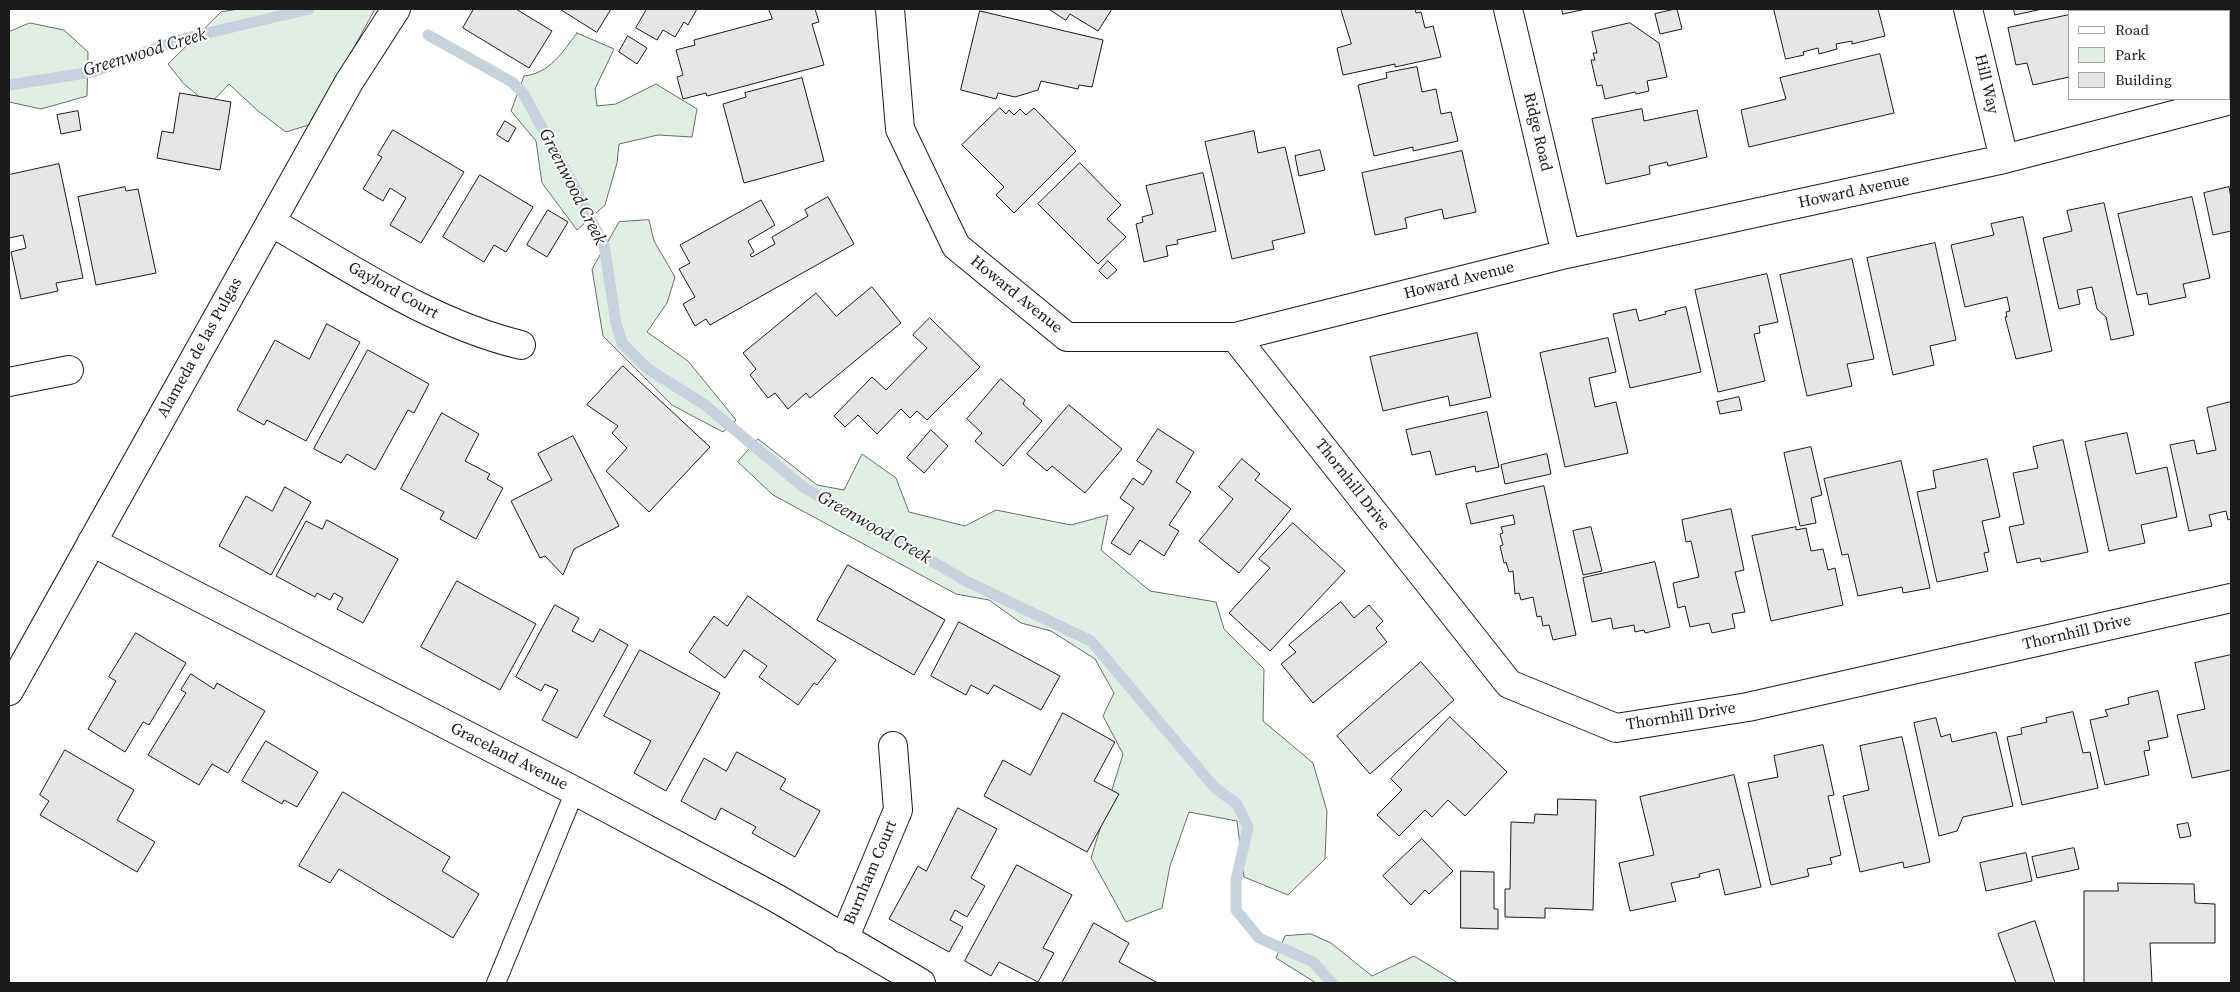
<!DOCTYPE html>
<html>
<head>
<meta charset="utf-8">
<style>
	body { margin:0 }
	#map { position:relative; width:2240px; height:992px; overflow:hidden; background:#fff; font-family:"Source Serif 4",serif }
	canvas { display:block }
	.frame { position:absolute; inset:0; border:10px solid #1a1a1a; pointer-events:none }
	.legend { position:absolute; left:2068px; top:10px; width:162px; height:90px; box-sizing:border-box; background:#fff; border:1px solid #a3a3a3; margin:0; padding:6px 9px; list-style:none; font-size:15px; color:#1a1a1a }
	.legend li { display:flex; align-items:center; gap:10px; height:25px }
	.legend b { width:25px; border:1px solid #a3a3a3 }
</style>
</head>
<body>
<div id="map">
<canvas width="2240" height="992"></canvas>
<div class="frame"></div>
<ul class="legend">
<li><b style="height:6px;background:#fff"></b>Road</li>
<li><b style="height:14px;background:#e0efe3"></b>Park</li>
<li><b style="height:14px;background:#e6e6e6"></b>Building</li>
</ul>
</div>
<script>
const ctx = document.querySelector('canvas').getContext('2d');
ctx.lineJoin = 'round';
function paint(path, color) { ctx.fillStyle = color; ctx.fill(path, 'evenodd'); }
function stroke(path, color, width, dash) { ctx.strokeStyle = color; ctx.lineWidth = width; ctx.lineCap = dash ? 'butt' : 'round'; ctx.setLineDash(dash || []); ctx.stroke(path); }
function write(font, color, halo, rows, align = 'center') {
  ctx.font = font + ' "Source Serif 4",serif'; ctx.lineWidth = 4; ctx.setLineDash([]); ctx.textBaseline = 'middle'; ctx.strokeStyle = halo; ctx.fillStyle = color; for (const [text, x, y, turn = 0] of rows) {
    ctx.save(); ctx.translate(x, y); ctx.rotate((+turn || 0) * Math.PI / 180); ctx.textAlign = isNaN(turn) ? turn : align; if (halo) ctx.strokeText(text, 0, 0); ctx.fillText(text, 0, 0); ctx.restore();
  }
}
const green = new Path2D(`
	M240 9H375L312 124 286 132 258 111 229 84 209 105 183 83 168 64 221 12Z
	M30 23 64 30 88 52 87 96 41 109 9 102V32Z
	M577 33 614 49 595 89 597 106 616 104 656 84 697 109 692 137 658 135 619 144 617 163 605 205 577 230 542 183 536 141 511 111 524 76C550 73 562 53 577 33Z
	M649 220 654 241 675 277 667 303 647 332 688 361 736 420 723 432 672 405 603 336 592 269 619 222Z
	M758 439 817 485 844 490 862 454 896 478 909 512 965 526 996 510 1071 525 1108 515 1101 550 1150 591 1216 602 1224 629 1264 669 1263 721 1313 763 1327 811 1325 859 1288 895 1244 877 1237 821 1189 812 1170 866 1162 908 1126 922 1091 858 1123 754 1103 716 1114 693 1095 659 1051 631 1021 623 989 600 956 594 773 495 738 462Z
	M1311 934 1331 943 1372 976 1414 956 1458 983H1316L1276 958 1285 936Z`);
paint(green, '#e0efe3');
stroke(green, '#6a6a6a', 1);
stroke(new Path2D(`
	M428 35 512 82 523 93 573 184 604 245 616 323 622 343 648 369 705 405 803 487 966 581 1091 641 1215 788 1237 804 1248 827 1236 880V910L1259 938 1313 962 1332 983
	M9 85 92 72 182 39 309 9`), '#c6d2dc', 11);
const building = new Path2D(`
	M474 9H516L552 31 529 68 463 28Z
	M560 9H611L597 32Z
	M647 9H697L688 25 684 22 675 37 663 30 657 40 636 28Z
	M769 9H815L819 22 812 24 824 65 707 96 706 93 683 99 677 77 683 75 676 50 695 45 694 40 772 19Z
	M1049 9H1112L1098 31 1070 14 1066 20Z
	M1341 9H1415L1416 13 1421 12 1425 28 1433 26 1441 57 1395 67V64L1343 75 1337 48 1351 44Z
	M1562 9H1586L1563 14Z
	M1677 9 1682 29 1660 34 1655 14Z
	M1774 9H1878L1885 36 1852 44V41L1836 44 1837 49 1819 54 1818 48 1803 52 1804 55 1786 59Z
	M2014 9H2042L2015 15Z
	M2193 9H2231V37L2229 38V11H2193Z
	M980 11 1103 40 1092 87 1079 85 1078 89 1041 81 1038 90 1015 97 998 93 996 99 961 90Z
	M2069 15V77L2033 85 2027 63 2016 65 2008 28Z
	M1630 23 1659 43 1667 77 1647 81 1649 91 1636 94 1635 92 1605 99 1602 85 1597 86 1591 60H1595L1593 53H1597L1592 32Z
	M628 36 647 48 637 64 619 52Z
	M1880 54 1894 113 1749 147 1741 110 1786 99 1780 78Z
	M1417 67 1422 92 1436 89 1441 114 1451 112 1458 141 1413 151V147L1374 156 1358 85 1387 78 1386 73Z
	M802 78 824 161 744 183 723 104 746 97 745 93Z
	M180 93 231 102 220 170 157 158 162 131 173 133Z
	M1000 108 1006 114 1009 110 1014 115 1020 109 1026 115 1034 108 1076 151 1014 213 996 195 1004 187 962 145Z
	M1642 109 1644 121 1697 110 1707 157 1668 166 1667 162 1649 166 1650 174 1606 184 1592 119Z
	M78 111 81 130 61 134 57 115Z
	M505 121 516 128 508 142 497 135Z
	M393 130 464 172 421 243 390 225 406 198 390 188 383 201 363 189 382 157 378 155Z
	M1254 131 1258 153 1285 147 1305 233 1272 241 1274 249 1232 259 1205 142Z
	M1320 150 1325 170 1299 176 1295 156Z
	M1462 151 1476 212 1444 219 1442 209 1405 218 1407 228 1375 235 1362 173Z
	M1080 163 1121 205 1107 219 1126 237 1098 264 1038 204Z
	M59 164 83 278 56 283 58 291 21 299 11 252 26 248 23 235 9 238V175Z
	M1203 173 1216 231 1177 240 1178 244 1166 246 1168 256 1144 262 1136 224 1143 222 1142 217 1153 214 1146 186Z
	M480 175 533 207 506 252 494 245 484 262 443 237Z
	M125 187 126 191 138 189 156 273 96 285 78 197Z
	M2229 187 2231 198V231L2213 235 2204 193Z
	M828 197 854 244 710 325 706 319 695 326 683 304 695 297 679 269 690 263 680 245 761 200 775 225 748 241 754 252 750 255 752 257 775 244 772 237 808 216 805 210Z
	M2192 197 2210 278 2183 284 2186 297 2149 305 2147 293 2137 295 2118 214Z
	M2104 203 2134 335 2111 340 2106 317 2097 309 2092 287 2077 290 2080 304 2059 309 2043 238 2072 231 2067 211Z
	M548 210 568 222 547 257 527 245Z
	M2023 217 2052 351 2016 359 2005 317H2007L2006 312 2010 311 2007 297 1965 307 1951 245 1994 235 1991 224Z
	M1935 243 1956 340 1930 346 1934 365 1893 375 1867 258Z
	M1852 259 1874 359 1847 364 1852 386 1807 396 1780 275Z
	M1108 261 1117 270 1107 279 1099 271Z
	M1767 274 1778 322 1759 326 1760 333 1754 334 1765 381 1718 392 1695 290Z
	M872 287 901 323 810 398 806 393 788 409 775 393 768 398 750 375 756 369 743 353 816 293 836 316Z
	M1686 307 1701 372 1630 388 1613 314 1636 309 1639 321 1666 314 1665 312Z
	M930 318 980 367 927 420 917 411 910 418 901 409 877 434 858 415 845 427 834 416 872 377 886 390 927 348 913 335Z
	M327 324 360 342 306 441 267 420 264 425 237 410 275 340 309 359Z
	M1477 333 1491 397 1450 406 1448 396 1383 411 1370 357Z
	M1608 338 1616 372 1589 378 1595 407 1616 402 1628 453 1565 467 1540 353Z
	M368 350 429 384 414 413 408 410 375 470 347 454 341 463 314 449Z
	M623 366 710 447 649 512 606 471 627 448 612 433 618 426 587 405Z
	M1001 379 1025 400 1023 404 1042 421 1003 466 975 441 982 433 967 419Z
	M1739 397 1742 410 1720 414 1717 402Z
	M2231 402V519L2228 520 2226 511 2209 515 2212 526 2189 531 2170 445 2194 440 2197 454 2216 450 2207 408Z
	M1069 405 1122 449 1085 493 1052 466 1047 471 1027 454Z
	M1487 412 1499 467 1476 472 1475 466 1436 475 1430 451 1412 455 1406 430Z
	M442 413 479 434 465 461 490 474 487 479 503 488 476 539 440 519 444 512 401 489Z
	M1158 429 1194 452 1176 482 1191 492 1169 525 1179 531 1164 556 1140 540 1130 555 1111 543 1134 508 1120 498 1133 478 1143 485 1152 471 1137 461Z
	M931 430 948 446 924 473 907 458Z
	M2127 433 2136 474 2167 467 2177 517 2141 525 2145 543 2109 551 2085 442Z
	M573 436 619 526 574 549 563 575 545 556 540 558 511 501 552 480 538 454Z
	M2063 440 2088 552 2041 562 2040 558 2017 563 2009 527 2024 524 2013 473 2038 468 2033 447Z
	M1811 447 1822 495 1811 498 1816 523 1800 526 1784 453Z
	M1547 454 1551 474 1505 484 1501 465Z
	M1242 459 1260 474 1255 480 1291 509 1239 573 1199 541 1233 499 1219 487Z
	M1987 459 2000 517 1982 521 1989 552 1984 553 1988 571 1937 582 1917 492 1936 488 1933 471Z
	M1901 461 1930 588 1903 593 1902 587 1858 596 1848 554 1842 555 1824 479Z
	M1544 486 1576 635 1553 640 1549 625 1543 626 1541 616 1537 617 1533 597 1521 600 1519 593 1515 594 1513 571 1509 572 1506 562 1504 563 1500 546 1503 545 1500 534 1503 533 1501 527 1515 524 1513 515 1471 524 1466 504Z
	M285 487 311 502 271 575 219 546 246 496 272 511Z
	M1731 509 1744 570 1735 572 1745 612 1732 614 1735 628 1712 633 1709 623 1690 627 1685 606 1678 608 1673 583 1699 577 1691 541 1686 542 1682 520Z
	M327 520 398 559 363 623 337 609 343 598 334 593 330 600 317 593 315 597 276 576 306 521 322 529Z
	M1293 523 1345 571 1270 651 1229 613 1270 568 1259 559Z
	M1591 527 1602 571 1583 575 1573 531Z
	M1796 527V530L1806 528 1811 551 1823 549 1828 570 1835 568 1843 605 1771 621 1752 536Z
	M1655 562 1670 627 1645 633 1644 630 1635 632 1634 625 1613 629 1611 618 1592 622 1583 578Z
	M848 565 945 620 914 675 817 620Z
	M457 581 536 624 500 690 421 647Z
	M748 596 836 660 817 685 814 683 798 705 759 677 767 666 744 650 725 678 689 652 714 616 727 626Z
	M1341 602 1354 618 1369 605 1383 621 1376 628 1387 642 1313 703 1281 664 1296 652 1289 645Z
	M555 605 579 618 572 631 593 642 600 629 628 645 577 738 542 720 558 690 545 684 541 691 516 677Z
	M959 622 1060 676 1041 710 994 685 988 694 971 685 966 695 931 676Z
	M136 633 186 663 149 725 143 722 125 752 88 729 116 681 109 677Z
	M640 650 720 693 666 791 634 773 651 741 604 716Z
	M2231 655V770L2192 778 2177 715 2205 709 2195 663Z
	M1421 662 1454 700 1370 774 1337 736Z
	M191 674 214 689 217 683 265 711 228 773 212 764 199 785 148 755 186 693 181 690Z
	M2158 691 2168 737 2148 741 2150 750 2144 751 2149 775 2105 785 2090 720 2108 716 2105 710 2129 704 2128 698Z
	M2073 712 2083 753 2090 752 2098 788 2022 805 2007 737 2022 734 2021 728 2047 722 2046 718Z
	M1063 713 1115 742 1094 781 1119 794 1087 852 984 796 1003 760 1030 775Z
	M1450 717 1507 772 1465 816 1448 800 1432 817 1425 810 1399 836 1377 815 1402 790 1391 779Z
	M1936 718 1941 737 1950 734 1952 742 1996 732 2013 806 1963 817 1957 831 1939 836 1914 723Z
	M1902 737 1930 862 1904 868 1903 862 1860 872 1843 796 1869 790 1860 746Z
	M266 741 318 772 297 807 284 800 282 804 242 781Z
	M1823 745 1834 795 1828 796 1841 855 1830 858 1832 864 1807 869 1809 876 1771 885 1748 783 1778 777 1774 756Z
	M65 750 134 790 117 820 155 842 137 872 40 815 49 801 40 795Z
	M737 752 786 779 780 789 820 811 795 857 752 833 756 827 721 808 715 820 681 801 704 758 726 771Z
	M1734 775 1761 887 1725 895 1719 869 1699 874 1700 877 1671 883 1676 901 1630 911 1619 863 1654 855 1640 797Z
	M343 792 450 857 442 871 479 894 453 938 339 869 330 883 299 866Z
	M1558 799 1596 800 1593 910 1545 908V918L1505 917V889H1510L1511 822 1534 823 1535 814 1557 815Z
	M958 808 997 829 971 878 985 886 967 917 955 910 950 920 963 927 949 952 889 919 918 866 926 871Z
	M2188 823 2191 836 2180 838 2177 825Z
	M1422 839 1453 871 1429 894 1425 890 1411 905 1383 876Z
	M2074 848 2079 869 2037 878 2032 857Z
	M2026 853 2032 881 1986 891 1980 863Z
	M1017 865 1072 895 1043 948 1054 953 1038 982 999 962 991 976 965 961Z
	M1461 871 1494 872V909H1498V929L1461 928Z
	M2118 883 2194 884 2195 903 2215 904V943H2150L2152 983H2084V891H2118Z
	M2035 921 2055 983H2016L1998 934Z
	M1094 923 1129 943 1119 962 1158 983H1062Z`);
paint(building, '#e6e6e6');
stroke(building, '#1a1a1a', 1);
const service = new Path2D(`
	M496 983 575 791`);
const minor = new Path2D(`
	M890 9 900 129 956 246 1067 337H1235L1566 254 2004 159 2231 100
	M1508 9 1566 254
	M1968 9 2004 159
	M271 222C351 268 430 323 521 345
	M1235 337 1509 684 1616 728 1748 707 2231 598
	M9 382 69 370
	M92 542 575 791 776 898 921 983
	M844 939 898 810 893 746`);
const secondary = new Path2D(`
	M9 691 349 82 396 9`);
stroke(service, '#1a1a1a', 20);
stroke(minor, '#1a1a1a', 30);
stroke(secondary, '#1a1a1a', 30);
stroke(service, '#fff', 18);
stroke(minor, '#fff', 28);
stroke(secondary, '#fff', 28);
write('16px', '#1a1a1a', '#fff', [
	["Hill Way",1986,84,77],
	["Ridge Road",1537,132,77],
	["Howard Avenue",1854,192,-12],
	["Howard Avenue",1459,281,-14],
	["Gaylord Court",393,291,29],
	["Howard Avenue",1016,295,39],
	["Alameda de las Pulgas",200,348,-61],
	["Thornhill Drive",1352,485,52],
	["Thornhill Drive",2077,633,-13],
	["Thornhill Drive",1681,717,-9],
	["Graceland Avenue",509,757,27],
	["Burnham Court",871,873,-67]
]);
write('italic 18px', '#1a1a1a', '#fff', [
	["Greenwood Creek",145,53,-17],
	["Greenwood Creek",572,187,63],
	["Greenwood Creek",874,528,30]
]);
</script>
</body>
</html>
